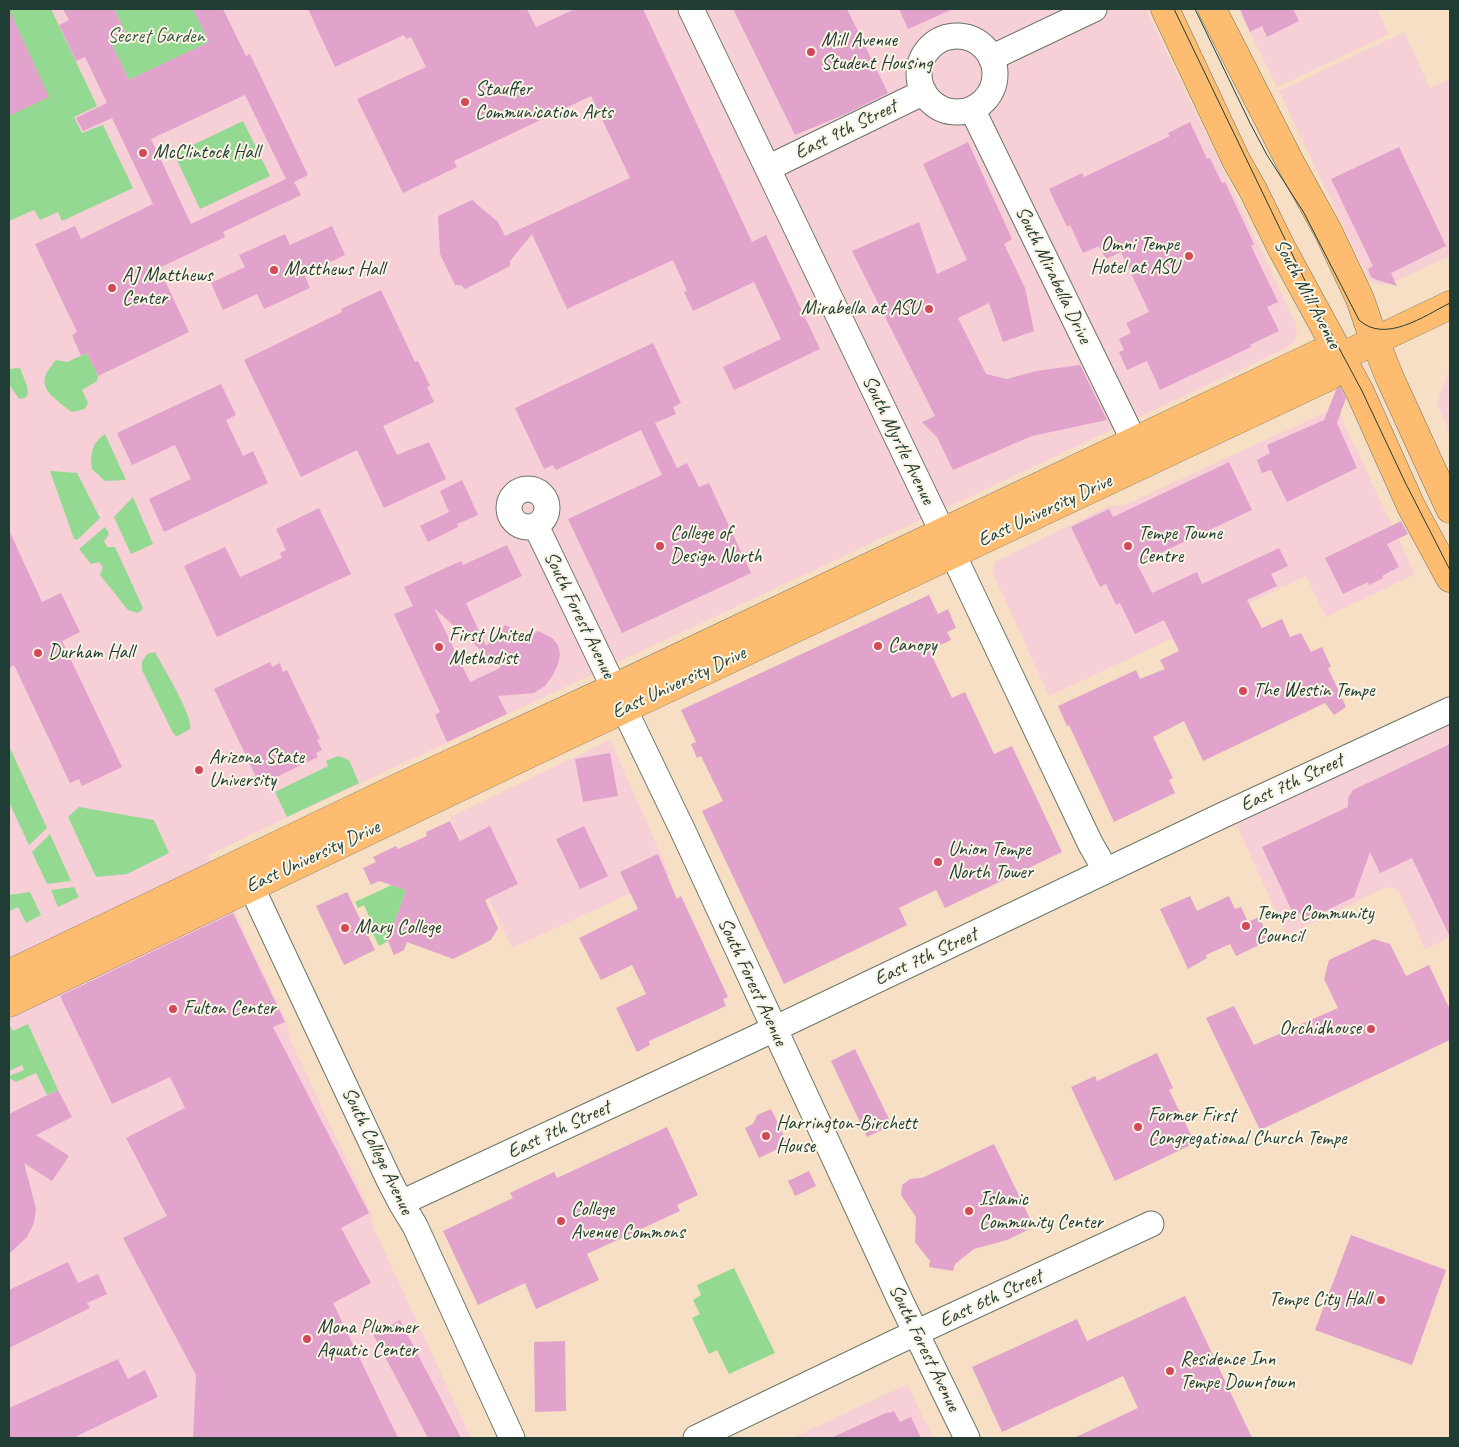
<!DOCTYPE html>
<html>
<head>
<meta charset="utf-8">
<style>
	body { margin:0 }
	#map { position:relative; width:1459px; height:1447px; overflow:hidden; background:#f6dfc4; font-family:Caveat,sans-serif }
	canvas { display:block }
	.frame { position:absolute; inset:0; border:10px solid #1f3d34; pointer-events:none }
</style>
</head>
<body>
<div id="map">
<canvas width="1459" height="1447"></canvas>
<div class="frame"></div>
</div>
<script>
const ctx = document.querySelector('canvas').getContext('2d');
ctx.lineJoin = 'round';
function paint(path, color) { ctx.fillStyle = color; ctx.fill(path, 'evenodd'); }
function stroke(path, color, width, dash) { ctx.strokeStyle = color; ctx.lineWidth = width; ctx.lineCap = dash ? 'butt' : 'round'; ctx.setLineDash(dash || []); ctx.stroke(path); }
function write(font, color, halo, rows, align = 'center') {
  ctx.font = font + ' Caveat,sans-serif'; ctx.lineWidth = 4; ctx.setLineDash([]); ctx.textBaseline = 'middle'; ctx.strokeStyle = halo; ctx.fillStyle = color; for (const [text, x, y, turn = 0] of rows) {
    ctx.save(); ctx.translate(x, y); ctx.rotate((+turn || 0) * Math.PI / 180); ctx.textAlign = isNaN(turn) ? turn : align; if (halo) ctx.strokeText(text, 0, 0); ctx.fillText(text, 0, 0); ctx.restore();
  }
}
paint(new Path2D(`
	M9 9H1146L1296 324 1297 333 1295 341 1286 348 208 855 286 1021 291 1041 371 1213 374 1229 471 1438H9Z
	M1238 9H1377L1389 34 1277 87Z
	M1404 32 1430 88 1450 79V256L1389 284 1378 285 1369 280 1279 91Z
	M1450 368V433L1437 403Z
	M1328 411 1339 413 1415 574 1326 617 1306 576 1049 696 992 571 995 562 1109 506 1125 505Z
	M1450 725V937L1425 949 1398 889 1387 887 1287 935 1236 824Z
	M610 740 670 875 512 948 450 817Z
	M907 1384 933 1438H793Z`), '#f6cfd7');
paint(new Path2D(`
	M9 9H51L97 106 74 117 82 133 103 125 133 188 62 221 58 212 40 220 34 210 9 221Z
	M114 9H193L209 42 129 80 111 43 127 35Z
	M243 121 270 176 200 209 174 154Z
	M87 353 98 376 97 381 82 390 88 403 85 409 72 412C65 408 60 403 53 397 39 383 44 374 56 360L67 362Z
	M20 368 27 386 28 394 25 398 19 399 9 384V369Z
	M105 434 126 480 105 481 92 469C90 454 92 443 105 434Z
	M50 471 77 473 100 518 77 540 74 539Z
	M133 497 153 544 131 554 114 517Z
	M105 527 109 534 104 541 107 547H115L143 608 141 611 137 613 128 610 100 575 103 567 99 562 91 564 79 549Z
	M155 652C162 666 194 717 190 729L180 735 176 736 173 733 142 670V662L147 654Z
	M9 746 47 828 29 845 9 802Z
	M338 756 349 760 359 783 287 817 275 792 328 766 326 761Z
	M79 807 154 820 169 853 127 874 96 877 68 817Z
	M50 834 71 881 47 884 32 852Z
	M392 885 406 890 388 941 379 946 370 927 373 925 364 905 358 908 355 902Z
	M74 887 79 897 58 907 51 890Z
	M30 892 41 915 26 923 18 907 9 911V895Z
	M28 1024 58 1090 47 1095 36 1073 16 1082 9 1078V1076L24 1070 22 1065 9 1071V1028L11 1027 13 1031Z
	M734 1268 775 1353 729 1374 717 1350 709 1354 692 1318 700 1314 693 1300 701 1295 697 1285Z`), '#94d992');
paint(new Path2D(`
	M9 9 49 97 9 116Z
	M63 9H114L127 36 111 43 129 80 209 42 193 9H223L246 56 250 54 308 175 294 182 301 195 223 232 225 237 159 268 189 332 98 376 87 353 81 356 72 335 77 332 35 244 75 226 81 239 153 204 112 118 83 131 76 118 107 103 85 57 76 61 59 25 69 20ZM245 95 286 179 191 224 151 139Z
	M308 9H527L536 27 575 9H643L752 242 766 235 820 349 734 390 723 367 781 339 754 282 693 311 684 292 687 291 673 260 567 309 532 234 510 261V266L465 289 461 285H455L440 254 438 216 472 200 498 222 505 236 630 178 591 96 454 161 457 167 403 193 357 99 426 67 411 37 406 39 404 35 335 67Z
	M733 9H847L888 93 848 113 795 135Z
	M899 9H953L908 29Z
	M1240 9H1293L1299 21 1267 37 1262 26 1250 32Z
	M1190 122 1207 159 1210 158 1222 183 1225 182 1254 244 1251 246 1278 302 1267 307 1279 331 1250 345 1251 347 1160 390 1147 361 1127 370 1119 352 1124 350 1119 339 1131 333 1126 323 1149 312 1121 252 1106 259 1099 246 1083 253 1070 225 1067 227 1049 189 1082 173 1084 177 1170 136 1168 133Z
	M968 142 1012 239 1004 244 1025 288 1034 331 1003 342 989 303 958 318 986 374 1007 379 1036 371 1080 365 1107 420 1032 436 953 470 937 437 922 422 935 416 852 251 919 222 937 274 967 260 923 164Z
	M1399 147 1446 246 1391 273 1397 286 1377 280 1371 277 1368 269 1373 266 1331 179Z
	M332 226 345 255 304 274 310 288 264 309 257 294 223 310 211 283 245 267 239 255 285 234 290 245Z
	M381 290 415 362 418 361 430 386 427 387 434 402 383 426 397 455 429 442 446 479 384 508 357 450 301 477 244 360 342 312 341 309Z
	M653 343 681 403 673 407 676 414 655 423 677 468 687 463 699 487 709 483 751 573 622 633 568 519 662 475 641 430 556 470 553 465 544 469 515 408Z
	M221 384 236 415 226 420 243 456 253 451 268 483 164 532 149 499 191 479 175 445 132 465 117 433Z
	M1340 387 1346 398 1337 423 1357 468 1287 502 1271 470 1262 473 1257 460 1270 453 1267 445 1324 420 1336 390Z
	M1229 462 1252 510 1137 564 1152 593 1197 572 1202 584 1279 548 1288 566 1271 574 1277 586 1247 600 1262 628 1282 619 1290 637 1301 633 1311 652 1322 647 1331 667 1328 668 1346 707 1334 715 1325 703 1203 761 1184 721 1153 737 1173 778 1169 780 1175 793 1114 822 1069 725 1067 726 1058 706 1136 670 1140 679 1165 669 1160 660 1179 651 1164 620 1135 634 1120 603 1116 605 1106 584 1100 587 1071 527 1109 509 1113 517Z
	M462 480 478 515 457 524 458 527 428 542 420 526 449 512 440 491Z
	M319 508 351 574 217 637 184 566 225 547 240 577 282 558 280 553 286 550 276 529Z
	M1401 521 1408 534 1387 544 1399 567 1382 576 1383 578 1369 585 1368 582 1343 594 1325 558Z
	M9 530 42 602 61 593 80 632 62 641 122 767 82 786 79 779 70 783 14 665 9 668Z
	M507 545 522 576 466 603 486 646 505 625 530 636 538 631 552 638 558 645 560 654 558 664 553 675 545 686 534 693 498 696 507 714 447 742 435 715 440 712 394 614 413 606 404 587 461 561 463 565ZM434 608 492 660 500 668 470 682Z
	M929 595 938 614 948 609 956 628 947 632 951 640 929 650 952 698 965 692 994 754 1012 746 1062 852 945 908 936 890 899 908 907 925 784 984 702 811 723 801 701 756 697 758 691 744 696 742 681 710Z
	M270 662 272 667 280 663 283 672 287 670 320 739 317 740 322 750 316 753 318 757 268 781 266 777 258 781 214 689Z
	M1450 744V937L1412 858 1380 873 1370 852 1354 897 1311 918 1292 911 1262 847 1348 807V798L1353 790Z
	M610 753 618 796 583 802 575 759Z
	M450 821 460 841 490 826 518 884 485 900 498 928 491 940 453 959 407 942 404 950 394 955 388 941 406 890 379 881 371 885 363 868 376 862 373 857 396 846 398 849 427 836 426 832Z
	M584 826 608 876 580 889 556 839Z
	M658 854 677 899 681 896 728 997 723 999 726 1006 649 1041 650 1045 637 1052 616 1008 646 994 632 965 601 980 579 938 638 909 620 872Z
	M347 892 375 950 344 965 316 906Z
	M1190 896 1197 911 1229 896 1235 909 1241 907 1248 922 1259 917 1270 940 1236 956 1230 944 1206 955 1207 958 1188 969 1160 909Z
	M233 913 285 1022 273 1027 369 1213 341 1228 371 1283 333 1303 398 1438H193L196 1375 123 1238 167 1216 126 1138 185 1108 170 1077 112 1104 60 996Z
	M1374 939 1390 944 1406 976 1429 965 1450 1010V1040L1260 1130 1206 1018 1234 1006 1254 1045 1338 1008 1324 979 1329 960Z
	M855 1049 892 1125 867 1137 831 1061Z
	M1157 1053 1173 1088 1169 1090 1195 1143 1115 1181 1071 1087 1095 1076 1097 1081Z
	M58 1090 72 1117 36 1135 69 1156 52 1181 24 1163 36 1209 34 1223 27 1237 9 1254V1114Z
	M771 1109 788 1144 759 1158 745 1128 753 1124 757 1115Z
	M667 1127 698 1195 677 1205 680 1211 587 1254 599 1280 536 1309 525 1283 478 1305 443 1231 513 1198 510 1193 554 1172 557 1178Z
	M994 1144 1034 1227 1007 1240 974 1249 955 1264 953 1271 929 1267 930 1261 915 1242 916 1217 901 1195 902 1185 910 1179 922 1178Z
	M809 1171 816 1186 795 1196 788 1181Z
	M1351 1235 1446 1270 1412 1365 1315 1330Z
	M68 1262 78 1283 98 1274 107 1294 87 1303 90 1308 9 1348V1290Z
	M1185 1296 1252 1438H1074L1138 1408 1123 1376 1002 1432 972 1367 1077 1319 1087 1341Z
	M400 1320 461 1438H428L373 1334Z
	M565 1341 566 1411 535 1412 534 1342Z
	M118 1359 128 1379 145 1370 158 1397 73 1438H9V1408Z
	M894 1411 900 1422 911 1417 921 1438H831L888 1412V1413Z`), '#e1a3cb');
const minor = new Path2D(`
	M691 9 942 531 1090 843 1106 871
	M919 74a38 38 0 1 1 76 0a38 38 0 1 1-76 0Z
	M991 58 1094 9
	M972 109 1134 441
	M768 168 924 92
	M509 508a19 19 0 1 1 38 0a19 19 0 1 1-38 0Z
	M536 526 683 831 901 1302 967 1438
	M243 869 389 1180 401 1203 415 1226 512 1438
	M401 1203 751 1040 1221 816 1450 710
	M696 1438 894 1343 1151 1224`);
const major = new Path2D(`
	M1165 9 1236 160 1253 190 1281 247 1360 392 1411 506 1450 578
	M1212 9 1291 164 1328 231 1360 299 1370 328 1389 376 1450 509
	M9 974 391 791 635 678 1318 354 1341 357 1450 305
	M9 1003 537 750 1330 376 1341 357`);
stroke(minor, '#6a7666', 27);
stroke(major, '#6a7666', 29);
stroke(minor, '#fff', 25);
stroke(major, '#febc70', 28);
stroke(new Path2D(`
	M1174 9 1323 318 1362 391 1405 482 1450 570
	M1195 9 1250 123 1267 155 1304 213 1359 320C1385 344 1424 316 1450 303`), '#1f3d34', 1);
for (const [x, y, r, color] of [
	[811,52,5,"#d1495b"],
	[465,102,5,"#d1495b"],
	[143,153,5,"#d1495b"],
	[1189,256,5,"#d1495b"],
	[274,270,5,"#d1495b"],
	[112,288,5,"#d1495b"],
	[929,309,5,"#d1495b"],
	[660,546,5,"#d1495b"],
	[1128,546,5,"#d1495b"],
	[878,646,5,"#d1495b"],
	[439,647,5,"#d1495b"],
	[38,653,5,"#d1495b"],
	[1243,691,5,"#d1495b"],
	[199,770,5,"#d1495b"],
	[938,862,5,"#d1495b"],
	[1246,926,5,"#d1495b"],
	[345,928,5,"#d1495b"],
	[173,1009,5,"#d1495b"],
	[1371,1029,5,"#d1495b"],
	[1138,1127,5,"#d1495b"],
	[766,1136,5,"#d1495b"],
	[969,1211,5,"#d1495b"],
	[561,1221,5,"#d1495b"],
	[1381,1300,5,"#d1495b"],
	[307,1339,5,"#d1495b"],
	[1170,1371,5,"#d1495b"]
]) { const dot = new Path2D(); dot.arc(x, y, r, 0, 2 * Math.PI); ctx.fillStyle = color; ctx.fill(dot); stroke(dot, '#fcf5e5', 2); }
write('20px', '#365c47', '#fcf5e5', [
	["Secret Garden",156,37]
]);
write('20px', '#1f3d34', '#fcf5e5', [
	["Mill Avenue",821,41],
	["Student Housing",821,64],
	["Stauffer",475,90],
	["Communication Arts",475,113],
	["McClintock Hall",153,153],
	["Omni Tempe",1179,245,"right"],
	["Hotel at ASU",1179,268,"right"],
	["Matthews Hall",284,270],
	["AJ Matthews",122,276],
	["Center",122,299],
	["Mirabella at ASU",919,309,"right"],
	["College of",670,534],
	["Design North",670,557],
	["Tempe Towne",1138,534],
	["Centre",1138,557],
	["First United",449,636],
	["Methodist",449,659],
	["Canopy",888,646],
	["Durham Hall",48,653],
	["The Westin Tempe",1253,691],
	["Arizona State",209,758],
	["University",209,781],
	["Union Tempe",948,850],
	["North Tower",948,873],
	["Tempe Community",1256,914],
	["Council",1256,937],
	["Mary College",355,928],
	["Fulton Center",183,1009],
	["Orchidhouse",1361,1029,"right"],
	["Former First",1148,1116],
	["Congregational Church Tempe",1148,1139],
	["Harrington-Birchett",776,1124],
	["House",776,1147],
	["Islamic",979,1200],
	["Community Center",979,1223],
	["College",571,1210],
	["Avenue Commons",571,1233],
	["Tempe City Hall",1371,1300,"right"],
	["Mona Plummer",317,1328],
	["Aquatic Center",317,1351],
	["Residence Inn",1180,1360],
	["Tempe Downtown",1180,1383]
], 'left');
write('20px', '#1f3d34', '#fcf5e5', [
	["East 9th Street",846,130,-26],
	["South Mirabella Drive",1053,275,64],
	["South Mill Avenue",1307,294,62],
	["South Myrtle Avenue",898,440,64],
	["East University Drive",1045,511,-25],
	["South Forest Avenue",579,615,64],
	["East University Drive",679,683,-25],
	["East 7th Street",1292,783,-25],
	["East University Drive",313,857,-25],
	["East 7th Street",926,957,-25],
	["South Forest Avenue",752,982,65],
	["East 7th Street",559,1130,-25],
	["South College Avenue",377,1151,64],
	["East 6th Street",991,1299,-25],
	["South Forest Avenue",924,1348,64]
]);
</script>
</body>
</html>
